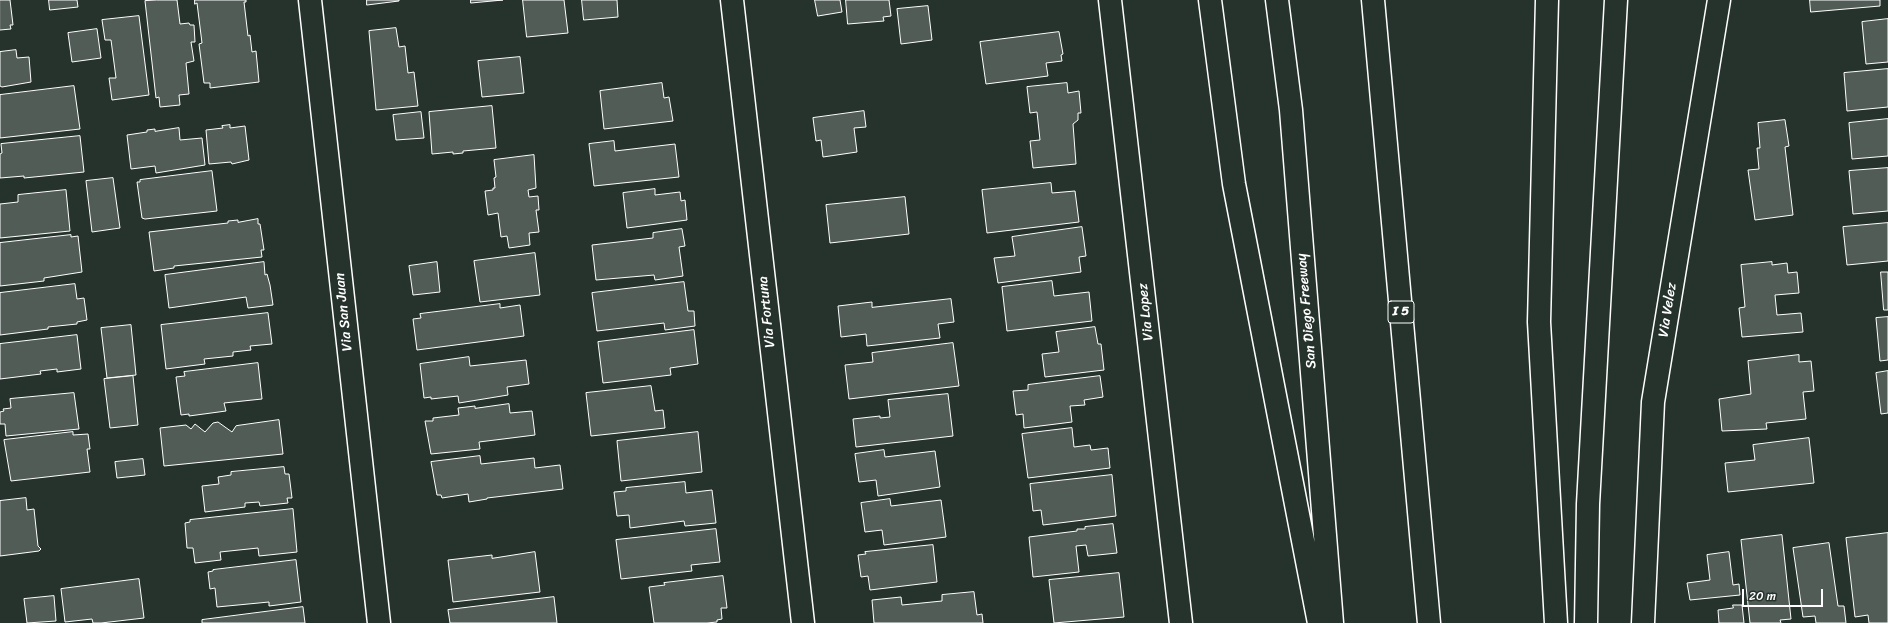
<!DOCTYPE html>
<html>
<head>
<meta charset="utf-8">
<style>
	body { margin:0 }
	#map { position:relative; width:1888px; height:623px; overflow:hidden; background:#26332d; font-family:Sriracha,sans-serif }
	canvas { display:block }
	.scale { position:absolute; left:1742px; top:589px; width:81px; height:18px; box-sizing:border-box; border:2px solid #fff; border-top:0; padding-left:5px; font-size:12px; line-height:14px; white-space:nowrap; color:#fff; -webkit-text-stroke:3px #26332d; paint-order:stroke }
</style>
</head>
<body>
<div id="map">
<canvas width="1888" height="623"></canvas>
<div class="scale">20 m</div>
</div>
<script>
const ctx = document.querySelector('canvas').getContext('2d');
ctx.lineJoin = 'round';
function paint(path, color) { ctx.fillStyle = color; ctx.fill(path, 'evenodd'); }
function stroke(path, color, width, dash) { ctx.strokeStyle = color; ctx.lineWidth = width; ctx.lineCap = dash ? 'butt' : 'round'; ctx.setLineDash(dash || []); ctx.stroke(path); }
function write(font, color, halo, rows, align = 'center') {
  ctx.font = font + ' Sriracha,sans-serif'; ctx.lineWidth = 3.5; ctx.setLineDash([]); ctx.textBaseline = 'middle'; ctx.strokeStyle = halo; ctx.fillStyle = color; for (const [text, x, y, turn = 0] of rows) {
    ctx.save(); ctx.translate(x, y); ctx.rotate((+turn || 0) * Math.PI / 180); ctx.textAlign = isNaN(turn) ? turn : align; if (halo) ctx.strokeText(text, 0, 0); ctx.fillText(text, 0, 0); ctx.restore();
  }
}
const building = new Path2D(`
	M0 0H10L13 25H10L11 29 0 30Z
	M49 0H77L78 7 50 10Z
	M157 0H177L180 24 189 23 190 25H194L195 42H191L194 61 186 63 189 94 179 95 180 105 160 107 159 97 156 98 145 1Z
	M195 0H246V2H244L248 36 250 35 252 52 256 51 259 82 210 88V83H204L199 44 202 43 197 3 195 4Z
	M367 0H399V1L367 5Z
	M471 0H503L471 3Z
	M523 0H564L568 33 527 37Z
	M582 0H617L618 17 584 20Z
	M815 0H840L842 12 818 16Z
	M846 0H889L891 16 883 17 884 21 848 24Z
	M1810 0H1880V6L1811 12Z
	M928 6 932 40 901 44 897 9Z
	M139 16 149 95 112 100 109 78H116L111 40H105L102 20Z
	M1888 19V62L1866 64 1862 22Z
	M396 28 399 47 405 46 408 73 414 72 418 106 376 110 369 31Z
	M97 29 101 58 72 62 68 33Z
	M1059 32 1063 54 1061 55 1062 61 1046 63 1048 76 986 84 980 42Z
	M16 50 17 58 29 57 31 82 2 87 0 86V52Z
	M520 57 524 93 482 97 478 61Z
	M1888 69V107L1847 111 1844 73Z
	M662 83 664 98 669 97 673 121 604 129 600 91Z
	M1067 83 1068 93 1079 91 1081 113H1078V120L1073 124 1076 164 1033 168 1030 141 1040 140 1037 112 1030 113 1027 87Z
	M74 86 80 129 0 138V95Z
	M492 106 496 148 463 151V153L453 154V152L432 154 429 112Z
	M864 111 866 127 854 128 857 152 823 157 821 140 816 141 813 118Z
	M421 112 424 138 396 140 393 115Z
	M1888 119V156L1852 159 1849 123Z
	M1785 120 1789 146 1785 147 1793 215 1755 220 1748 170 1759 169 1757 148H1760L1758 123Z
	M230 125V128L245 126 249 160 232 164 231 162 209 164 206 130 223 128 222 126Z
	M179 128 180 140 202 138 205 165 156 173 155 166 131 169 127 135 147 132V130L155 129V131Z
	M80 136 84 172 24 178V176L0 178V154L2 153 1 144Z
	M614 141 615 151 675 144 679 177 594 186 589 144Z
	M534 155 536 188 528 190 529 197 538 196 539 210H536L539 232 529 233 530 245 509 248 507 236 501 237 498 213 488 215 485 191 493 190V188H495L494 178 496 177 494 160Z
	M1888 168V211L1853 214 1849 171Z
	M212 171 217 211 145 219 142 218 137 182H140V180Z
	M113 178 120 228 92 232 86 181Z
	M1051 183 1052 193 1075 191 1079 222 987 233 982 190Z
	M655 189V195L680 192 681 201 685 200 687 220 627 228 623 193Z
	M66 190 70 231 0 238V204L18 202V195Z
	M905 197 909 234 830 243 826 205Z
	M258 219V224H260L264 250H261L262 257 174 266V268L154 271 149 232 228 223V221L238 220V222Z
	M1888 223V261L1847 265 1843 227Z
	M1082 227 1086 256 1079 257 1081 272 998 283 994 258 1015 256 1012 237Z
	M682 229 685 246 679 247 683 276 655 280 654 275 596 280 592 245 653 238V233Z
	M71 235V237L78 236 82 272 44 278V281L0 286V243Z
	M535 253 540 295 480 302 474 261Z
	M264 262 265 275 267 274 270 285 273 305 248 308 246 297 169 308 165 275Z
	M437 262 440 292 413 295 409 266Z
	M1772 262V265L1787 263 1788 273 1797 272 1799 293 1775 295 1777 315 1801 313 1803 332 1742 337 1739 308 1745 307 1741 265Z
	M1881 272H1888V310H1884Z
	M1052 281 1054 296 1089 292 1092 321 1007 331 1002 287Z
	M684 282 688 311H694L695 326 665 330 664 323 597 331 592 293Z
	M75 284 77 299 84 298 87 320 77 322V324L48 327V329L0 335V293Z
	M951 299 954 322 938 324 940 338 867 346 866 334 841 337 838 306 872 302V307Z
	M500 304V308L520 305 524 336 417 350 413 319 421 318 420 314Z
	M268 313 272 344 250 346 251 350 233 352V356L204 359 205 364 166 369 161 325Z
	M1888 317V360L1880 361 1876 318Z
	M131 325 136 375 107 378 101 328Z
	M1095 327 1098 344H1101L1104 370 1045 377 1042 354 1059 352 1056 332Z
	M694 330 698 364 670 368 671 375 603 383 598 342Z
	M77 335 81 369 57 372V369L40 371 41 374 0 379V344Z
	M953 343 959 386 849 399 845 365 873 362 872 353Z
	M1799 355V362L1811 361 1814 391 1803 392 1806 419 1766 423 1767 429 1722 431 1719 399 1751 394 1748 361Z
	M469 357 470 366 526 360 529 384 507 387 508 395 459 403 458 396 431 399V397L424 398 420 364Z
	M258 363 262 399 224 403 226 411 189 416V414L181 415 176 377 185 376 184 372Z
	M1888 371V413L1881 414 1876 373Z
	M133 376 138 425 110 428 104 379Z
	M1100 376 1103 397 1084 400 1085 405 1070 406 1072 422 1024 428 1023 414 1016 415 1013 391 1028 390V385Z
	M651 386 655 411 663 410 665 428 591 436 586 393Z
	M74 393 79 429 6 436 5 424H0V412L4 411 3 409 11 408 10 399Z
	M948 394 953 436 856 447 853 419 880 416V418L890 417 888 400Z
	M509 404 510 413 532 411 535 435 479 442 480 449 431 454 425 421H433V418L459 415 458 408 475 406V408Z
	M279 420 283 454 164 466 160 428 186 425 191 429 195 424 205 432 213 423 218 422 232 432 236 426Z
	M1072 428 1074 447 1090 445 1091 450 1108 448 1110 468 1028 478 1022 434Z
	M73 432V435L88 434 90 449H87L90 472 11 481 4 440Z
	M698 432 702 472 621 481 617 441Z
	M1809 438 1814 483 1728 492 1725 463 1755 460 1753 445Z
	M884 450 885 457 935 451 940 487 878 496 876 480 859 482 855 454Z
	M480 456 481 464 534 458 535 468 560 465 563 489 487 498V499L469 502 468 494 442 498 441 495H437L431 462Z
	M143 459 145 475 117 478 115 462Z
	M284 467 285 474H289L292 498H287L288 503 260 506 259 502 245 503V507L205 512 202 486 219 484 218 477 231 475V472Z
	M1112 475 1116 516 1043 525 1041 510 1033 511 1030 484Z
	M685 482 686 493 712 490 716 523 685 526 684 521 630 528 629 515 617 516 614 492 626 491V488Z
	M26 498 27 510 34 509 38 546 41 549 39 551 0 556V501Z
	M890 499 891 506 941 500 946 537 884 545 882 530 865 532 861 503Z
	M293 509 297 552 259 556 258 548 220 552 221 560 195 563 193 548H187L185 523 190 522V520Z
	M1113 524 1117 553 1088 556 1086 545 1076 546 1079 572 1033 577 1029 537 1077 531V529H1085V527Z
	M716 529 720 562 691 565 692 571 621 579 616 540Z
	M1888 533V623H1869L1868 615 1855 617 1846 538Z
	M1782 535 1791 619 1780 620 1781 623H1750L1741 540Z
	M1829 543 1838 606H1844L1846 623H1816L1815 616 1803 617 1793 548Z
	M933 545 937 582 870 590 868 576 861 577 858 555 866 554 865 552Z
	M535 552 540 592 453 602 448 560 492 555V558Z
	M1729 552 1733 585 1739 584 1740 595 1690 600 1687 583 1710 580 1707 555Z
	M296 560 301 602 269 606V602L217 607 215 588 210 589 208 572 213 571V570Z
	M1119 573 1124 617 1054 623 1049 580Z
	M723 576 727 608H721L722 619 717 620V622L707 623H654L649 587 665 585 664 583Z
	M139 579 144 618 101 623H93L92 619 65 622 61 589Z
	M974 592 977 615 982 614 983 623H874L872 600 901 597 902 605 942 601V595Z
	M54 596 56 621 27 623 24 599Z
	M554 597 557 623H450L448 610Z
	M1733 605H1742L1744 623H1719L1718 610 1733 608Z
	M303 607 305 623H202V620Z`);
paint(building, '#515c57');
stroke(building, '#fff', 1);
const street = new Path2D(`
	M310 0 379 623
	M732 0 803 623
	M1110 0 1181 623`);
const secondary = new Path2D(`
	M1643 623 1653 402 1719 0`);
const highway = new Path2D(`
	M1210 0 1234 184 1319 623
	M1277 0 1291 110 1332 623
	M1373 0 1429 623
	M1547 0 1539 322 1556 623
	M1586 623 1588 504 1616 0`);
stroke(street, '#fff', 25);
stroke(secondary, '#fff', 25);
stroke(highway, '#fff', 25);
stroke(street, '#26332d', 22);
stroke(secondary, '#26332d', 22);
stroke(highway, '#26332d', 22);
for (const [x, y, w] of [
	[1401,312,26]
]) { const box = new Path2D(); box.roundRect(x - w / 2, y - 11, w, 22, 3); ctx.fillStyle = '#26332d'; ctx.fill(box); stroke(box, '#fff', 1); }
write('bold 13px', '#fff', null, [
	["I 5",1401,312]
]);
write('14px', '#fff', '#26332d', [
	["Via Velez",1668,310,-81],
	["San Diego Freeway",1307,311,-95],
	["Via San Juan",344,312,-96],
	["Via Fortuna",767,312,-96],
	["Via Lopez",1146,312,-96]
]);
</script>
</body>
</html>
